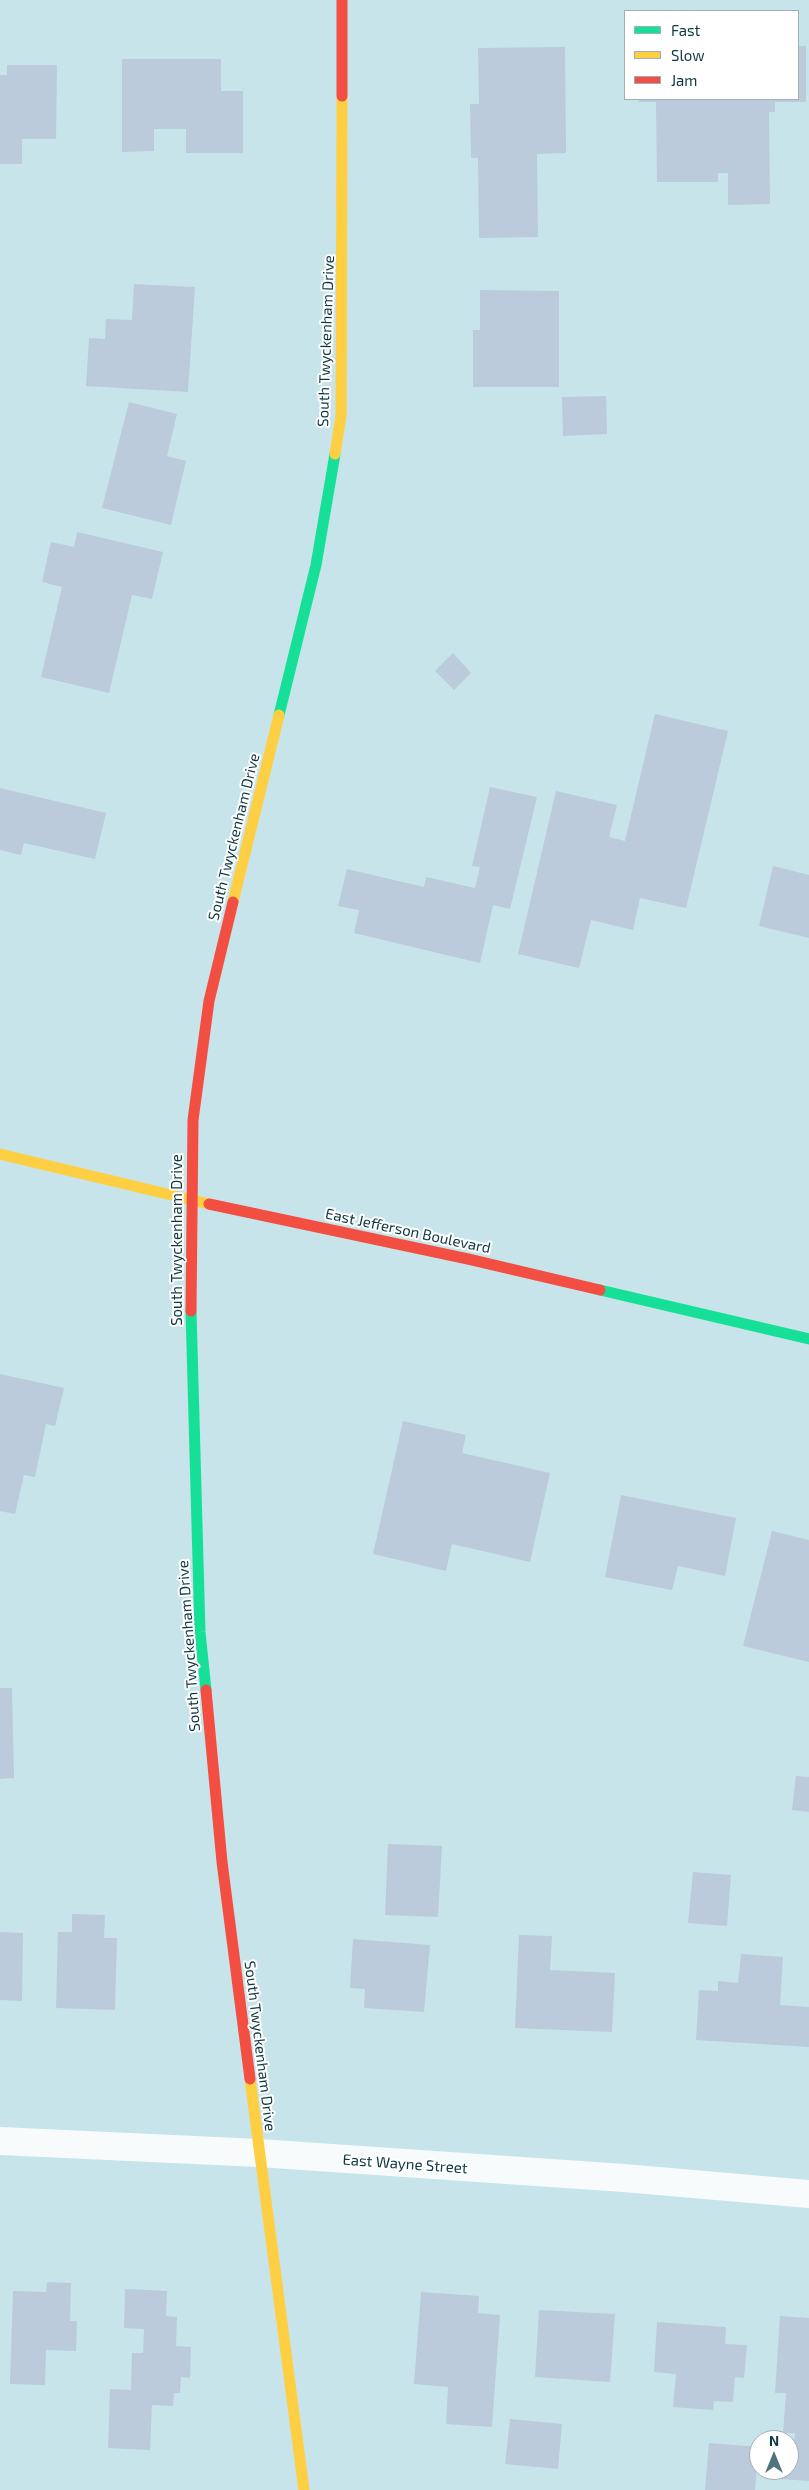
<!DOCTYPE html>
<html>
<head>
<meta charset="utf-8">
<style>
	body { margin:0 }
	#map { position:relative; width:809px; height:2490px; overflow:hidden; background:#c7e4ea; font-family:"Exo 2",sans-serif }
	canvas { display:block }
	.legend { position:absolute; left:624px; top:10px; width:175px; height:90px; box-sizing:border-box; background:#fff; border:1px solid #9fafb3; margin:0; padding:6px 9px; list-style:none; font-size:15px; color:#0e3841 }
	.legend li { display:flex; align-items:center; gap:10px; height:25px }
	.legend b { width:25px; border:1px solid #9fafb3 }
	.north { position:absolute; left:749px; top:2430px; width:50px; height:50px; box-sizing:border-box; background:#fff; border:1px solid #9fafb3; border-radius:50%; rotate:0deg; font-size:14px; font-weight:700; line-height:20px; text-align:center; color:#0e3841 }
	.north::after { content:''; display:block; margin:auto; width:18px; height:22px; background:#4f747c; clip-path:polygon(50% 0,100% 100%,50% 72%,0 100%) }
</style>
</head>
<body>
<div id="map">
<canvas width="809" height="2490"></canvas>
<ul class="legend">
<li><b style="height:6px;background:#16e098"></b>Fast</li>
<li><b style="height:6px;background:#ffcf43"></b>Slow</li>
<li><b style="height:6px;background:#f24e42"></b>Jam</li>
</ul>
<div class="north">N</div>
</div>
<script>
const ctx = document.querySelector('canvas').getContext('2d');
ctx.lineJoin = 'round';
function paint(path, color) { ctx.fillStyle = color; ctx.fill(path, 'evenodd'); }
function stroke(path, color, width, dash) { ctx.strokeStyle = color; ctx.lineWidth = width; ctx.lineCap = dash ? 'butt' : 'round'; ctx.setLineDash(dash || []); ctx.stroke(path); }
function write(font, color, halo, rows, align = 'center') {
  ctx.font = font + ' "Exo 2",sans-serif'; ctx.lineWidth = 4; ctx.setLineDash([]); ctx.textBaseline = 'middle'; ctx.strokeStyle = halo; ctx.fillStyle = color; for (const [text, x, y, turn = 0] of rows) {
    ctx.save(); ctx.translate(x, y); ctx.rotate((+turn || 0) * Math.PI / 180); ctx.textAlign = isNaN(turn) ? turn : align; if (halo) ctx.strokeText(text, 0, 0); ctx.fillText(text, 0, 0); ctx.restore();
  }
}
paint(new Path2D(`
	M798 46H806V102H775V112H769L770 204 728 205V173H718V182H657L656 102H639V99H798Z
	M565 47 566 153 537 154 538 237 479 238 478 158H471L470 104H479L478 48Z
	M122 59H221V91H243V153H186V129H154V151L122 152Z
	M7 65H57L56 139H22V164H0V75H7Z
	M134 284 195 287 188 392 86 386 89 338 105 339 106 319 132 320Z
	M480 290 559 291V387H473V330H480Z
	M606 396 607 434 563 436 562 397Z
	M129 402 177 414 167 456 186 461 171 525 102 508Z
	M77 532 163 552 152 599 132 595 109 693 41 677 62 587 42 582 51 542 74 547Z
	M453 653 471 673 454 690 435 671Z
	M655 714 728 731 686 908 640 898 633 930 591 920 579 968 518 954 556 791 617 805 609 837 625 841Z
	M490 787 537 797 510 909 493 905 480 963 354 933 359 910 338 906 347 869 424 887 426 877 475 888 480 867 472 866Z
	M0 788 106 813 95 859 24 843 21 855 0 850Z
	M773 866 809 875V938L759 926Z
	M0 1374 64 1388 55 1426 46 1424 35 1477 24 1475 15 1514 0 1511Z
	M403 1421 466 1435 462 1453 550 1473 530 1562 452 1544 446 1571 373 1554Z
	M621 1495 736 1518 725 1576 678 1566 672 1590 605 1577Z
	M772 1531 809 1540V1662L743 1646Z
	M0 1688H12L14 1778 0 1779Z
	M796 1776 809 1777V1812L792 1810Z
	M388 1844 442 1846 438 1917 385 1915Z
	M693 1872 731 1875 727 1926 688 1923Z
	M72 1914 105 1915 104 1938H117L115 2010 56 2008 58 1932H72Z
	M0 1932 23 1933 22 2001 0 2000Z
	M519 1935 552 1936 550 1970 615 1973 612 2032 515 2028Z
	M353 1939 430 1945 424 2012 364 2008 365 1989 350 1988Z
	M741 1954 783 1957 780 2005 809 2007V2047L696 2040 699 1990 718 1991V1981L738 1983Z
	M47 2282 71 2283 70 2321H77L76 2351 46 2350 45 2385 10 2384 13 2291 46 2292Z
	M125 2289 167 2291 166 2316 177 2317 176 2346 191 2347 190 2378 181 2377 180 2393H174L173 2406 152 2405 150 2450 108 2448 110 2389 131 2390 132 2353H143L144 2329 124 2328Z
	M421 2292 479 2296 478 2313 500 2315 492 2427 446 2424 448 2387 414 2384Z
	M539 2310 615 2314 610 2382 535 2377Z
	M780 2316 809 2318V2481L766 2478 767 2470H789V2443H794L795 2433H783L786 2393H775Z
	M657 2322 726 2327 725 2344 747 2345 744 2378 735 2377 733 2402 714 2401 713 2410 673 2407 676 2374 654 2372Z
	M510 2419 562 2424 558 2469 505 2464Z
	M709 2443 759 2447 755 2490H705Z`), '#bbcbdb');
stroke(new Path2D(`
	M0 2141 259 2153 624 2178 809 2194`), '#f7fbfc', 28);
stroke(new Path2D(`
	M279 715 316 565 335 454
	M600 1290 809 1339
	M191 1311 200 1632 206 1690`), '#16e098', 11);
stroke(new Path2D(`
	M335 454 341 416 342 96
	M233 902 279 715
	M0 1154 209 1204
	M250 2079 304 2490`), '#ffcf43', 11);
stroke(new Path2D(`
	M342 0V96
	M209 1204 468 1259 600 1290
	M191 1311 193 1120 209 1001 233 902
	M206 1690 222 1862 250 2079`), '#f24e42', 11);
write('15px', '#0e3841', '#fff', [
	["South Twyckenham Drive",326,341,-88],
	["South Twyckenham Drive",234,837,-76],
	["East Jefferson Boulevard",408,1231,12],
	["South Twyckenham Drive",177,1240,-90],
	["South Twyckenham Drive",189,1646,-94],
	["South Twyckenham Drive",260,2046,83],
	["East Wayne Street",405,2164,4]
]);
</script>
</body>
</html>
